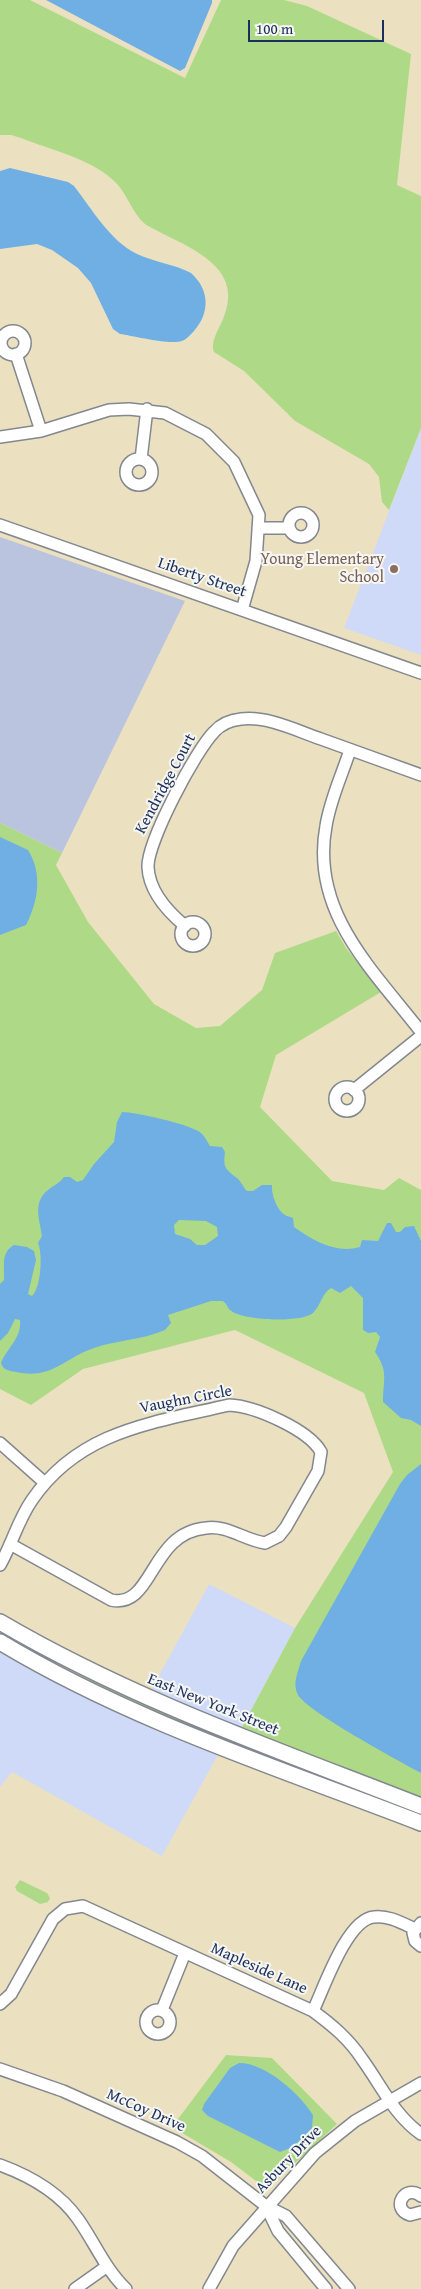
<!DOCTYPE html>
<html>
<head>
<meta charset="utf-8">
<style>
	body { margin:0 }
	#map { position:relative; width:421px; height:2289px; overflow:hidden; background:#ebe1c0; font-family:"Gentium Book Plus",serif }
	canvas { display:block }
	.scale { position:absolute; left:248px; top:20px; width:136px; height:22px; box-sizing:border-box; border:2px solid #1b2f5e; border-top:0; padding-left:6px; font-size:15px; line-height:18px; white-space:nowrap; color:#1b2f5e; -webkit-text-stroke:4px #f6f6f2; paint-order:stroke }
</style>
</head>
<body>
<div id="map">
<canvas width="421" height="2289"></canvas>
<div class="scale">100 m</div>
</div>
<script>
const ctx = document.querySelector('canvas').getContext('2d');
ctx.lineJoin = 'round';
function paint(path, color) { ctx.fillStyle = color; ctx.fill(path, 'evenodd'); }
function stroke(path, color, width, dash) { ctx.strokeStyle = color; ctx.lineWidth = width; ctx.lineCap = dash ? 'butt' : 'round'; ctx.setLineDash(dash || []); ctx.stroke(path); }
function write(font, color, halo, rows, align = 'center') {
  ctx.font = font + ' "Gentium Book Plus",serif'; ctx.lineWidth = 4; ctx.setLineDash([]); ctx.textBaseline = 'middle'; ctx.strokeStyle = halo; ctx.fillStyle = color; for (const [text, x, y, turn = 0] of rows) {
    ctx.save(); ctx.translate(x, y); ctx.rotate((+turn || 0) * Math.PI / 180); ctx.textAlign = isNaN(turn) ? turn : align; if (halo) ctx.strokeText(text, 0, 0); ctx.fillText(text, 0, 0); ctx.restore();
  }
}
paint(new Path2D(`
	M421 428V655L344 628Z
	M209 1584 295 1628 241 1729 150 1692Z
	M0 1644 220 1751 162 1856 12 1772 0 1787Z`), '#cfdaf9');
paint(new Path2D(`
	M0 537 185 601 62 853 0 823Z`), '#bac4de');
paint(new Path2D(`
	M0 0H30L185 78 221 0H284L307 6 411 54 397 185 421 196V428L389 510 382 502 379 477 369 464 295 421 244 371 214 352C210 342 219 329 223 319 248 262 179 245 145 224 131 212 127 192 113 180 89 158 51 150 21 138L11 135H0Z
	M0 823 62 853 56 865 88 922 154 1004 196 1028 220 1026 262 990 275 953 336 931 346 948 381 992 276 1055 260 1107 332 1181 384 1190 399 1178 421 1190V1799L241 1729 295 1628 393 1472 364 1393 235 1330 83 1369 31 1405 0 1389Z
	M65 1670 421 1812V1818C302 1771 178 1731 65 1670Z
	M20 1880 47 1893 50 1898 48 1902 40 1904 17 1891 15 1887Z
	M226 2055 272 2058 337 2124 277 2180 269 2184H260L231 2162 172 2127Z`), '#aeda87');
paint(new Path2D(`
	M46 0H212V3L185 68 180 71Z
	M10 168 68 182 74 186C92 209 110 241 137 254 154 262 174 264 191 273 210 290 210 313 194 331 190 335 187 339 182 341 169 345 134 336 120 334L113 329 91 283 78 268 52 250 37 244 0 249V171Z
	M0 837 28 850C43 874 38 902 26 925L0 935Z
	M122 1112C136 1112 187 1124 198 1131 205 1135 206 1140 210 1146L222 1147 225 1152C223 1167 225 1169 237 1178 241 1181 243 1187 247 1191H253L262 1185H272C271 1194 277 1210 285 1215 287 1217 290 1216 293 1218L294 1227C314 1241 336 1254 360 1247L362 1240 378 1241 387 1223H391L396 1232H400L405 1227 414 1226 421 1241V1426L411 1420 401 1418 383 1402C383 1380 389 1372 375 1352L380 1337 376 1332 368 1333 363 1330V1298L351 1286 340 1293 331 1288C322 1293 321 1305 313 1313 302 1323 242 1321 230 1310 227 1307 227 1304 223 1301H211L168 1315 171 1323 165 1330C142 1340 117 1340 94 1348 64 1358 52 1380 16 1372 9 1371 3 1370 1 1363 7 1348 22 1338 20 1320L15 1319 8 1333 0 1341V1284L4 1280C5 1267 0 1253 14 1245L27 1247 34 1251 36 1260 28 1294 32 1296C41 1288 43 1254 38 1243L42 1236C40 1221 32 1202 48 1190 54 1185 59 1184 64 1177H70L77 1182 83 1180 94 1164 114 1142 117 1122ZM179 1220 206 1221 217 1227 218 1236 205 1245H197L190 1239 175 1234 174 1225Z
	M421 1464V1773C399 1761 308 1712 298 1695 292 1684 298 1672 301 1661L400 1484 407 1475Z
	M239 2063C266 2063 300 2094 313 2115L312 2128 293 2147 280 2152 208 2116 202 2110 204 2104 230 2068Z`), '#6fafe3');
const minor = new Path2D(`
	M1 343a12 12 0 1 1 24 0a12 12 0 1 1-24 0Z
	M16 354 41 431
	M0 437 41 431 109 410 129 409 165 413 206 434 234 462 259 515 256 561 242 610
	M141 459 147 409
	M126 472a13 13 0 1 1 26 0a13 13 0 1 1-26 0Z
	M289 525a12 12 0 1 1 24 0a12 12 0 1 1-24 0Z
	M0 525 421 673
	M258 528H289
	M350 750C342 775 330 800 326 826 310 912 373 970 421 1032
	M181 934a12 12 0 1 1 24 0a12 12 0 1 1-24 0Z
	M185 926C167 911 149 891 148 867 147 842 196 750 214 732 221 724 231 720 241 719 268 716 295 730 321 739 354 751 388 763 421 775
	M335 1099a12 12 0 1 1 24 0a12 12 0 1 1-24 0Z
	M354 1090 421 1036
	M0 1443 45 1483
	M0 1565C12 1544 18 1520 32 1500 80 1430 153 1423 229 1405 255 1406 309 1430 321 1452L318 1471 286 1527 279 1536 265 1543C244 1540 228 1525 206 1528 149 1533 154 1609 111 1600L10 1544
	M421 1923 413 1933 415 1941 421 1946
	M0 2004 11 1994 53 1919 65 1909 83 1906 313 2011C332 2025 349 2039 362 2059 381 2085 394 2115 421 2134
	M146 2022a12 12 0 1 1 24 0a12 12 0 1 1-24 0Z
	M162 2010 185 1953
	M313 2011C324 1988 347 1919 374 1917 388 1915 402 1923 415 1929
	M0 2069 63 2091 177 2142 202 2156 266 2206 286 2216 349 2289
	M0 2165C30 2176 59 2192 78 2219 95 2243 105 2269 126 2289
	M421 2196C405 2183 390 2209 410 2215L421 2212
	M266 2206 278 2231 326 2289
	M75 2289 106 2267
	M209 2289 233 2246 315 2153 355 2121 421 2083`);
const major = new Path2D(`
	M0 1622C133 1700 278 1750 421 1806
	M0 1642C131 1721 279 1768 421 1823`);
stroke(minor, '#83888f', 14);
stroke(major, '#83888f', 18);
stroke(minor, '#fff', 11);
stroke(major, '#fff', 15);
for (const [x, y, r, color] of [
	[394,569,5,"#8d6e63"]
]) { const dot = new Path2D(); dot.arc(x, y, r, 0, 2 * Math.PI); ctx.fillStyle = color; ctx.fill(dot); stroke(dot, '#f6f6f2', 2); }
write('16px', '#785e54', '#f6f6f2', [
	["Young Elementary",384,560],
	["School",384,578]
], 'right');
write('16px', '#1b2f5e', '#f6f6f2', [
	["Liberty Street",202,578,19],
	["Kendridge Court",166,784,-62],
	["Vaughn Circle",186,1400,-11],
	["East New York Street",213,1705,22],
	["Mapleside Lane",259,1969,24],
	["McCoy Drive",146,2111,24],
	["Asbury Drive",289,2160,-46]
]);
</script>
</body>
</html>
